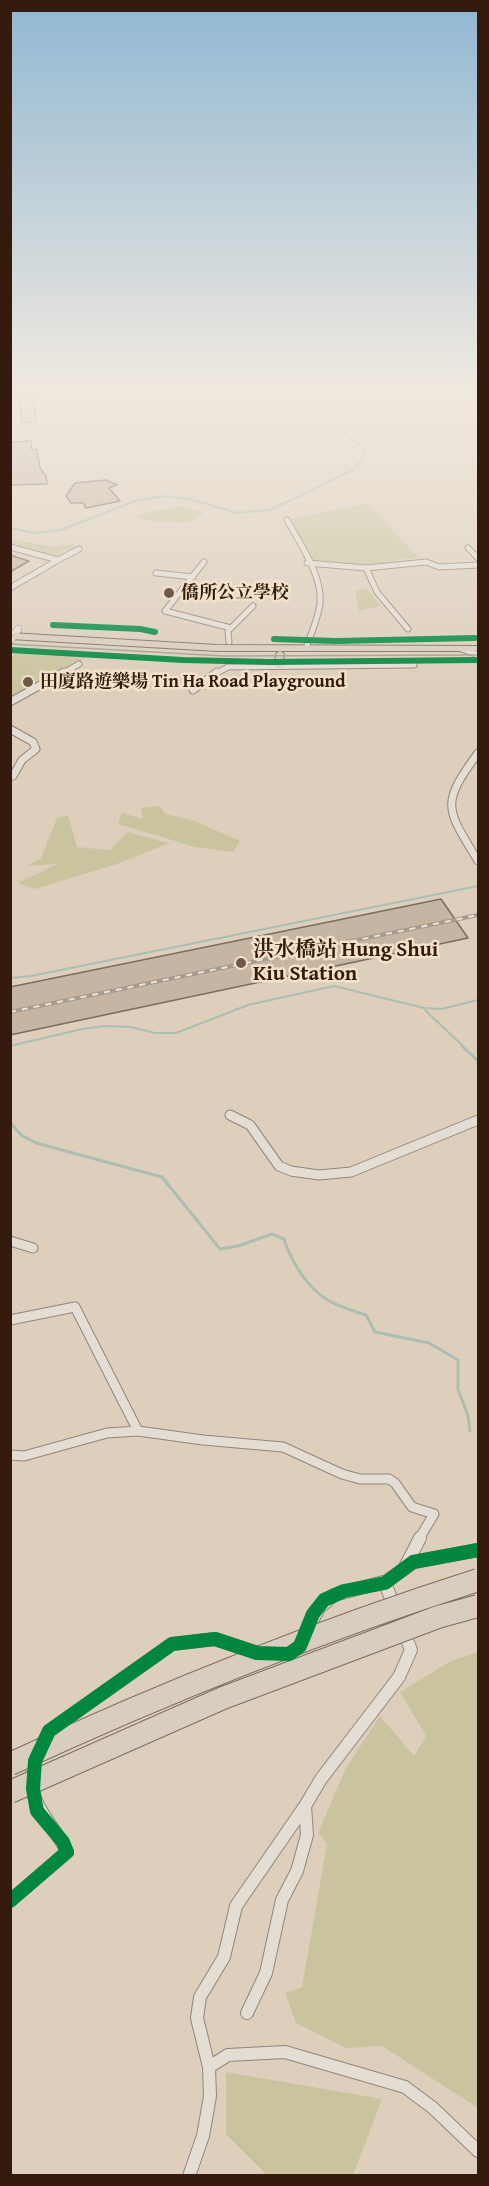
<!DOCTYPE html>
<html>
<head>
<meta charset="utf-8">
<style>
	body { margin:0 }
	#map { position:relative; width:489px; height:2186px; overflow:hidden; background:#ddcfbb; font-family:"Gentium Book Plus",serif }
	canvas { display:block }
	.frame { position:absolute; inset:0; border:12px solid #341b0d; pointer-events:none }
</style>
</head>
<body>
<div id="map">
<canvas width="489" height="2186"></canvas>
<div class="frame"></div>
</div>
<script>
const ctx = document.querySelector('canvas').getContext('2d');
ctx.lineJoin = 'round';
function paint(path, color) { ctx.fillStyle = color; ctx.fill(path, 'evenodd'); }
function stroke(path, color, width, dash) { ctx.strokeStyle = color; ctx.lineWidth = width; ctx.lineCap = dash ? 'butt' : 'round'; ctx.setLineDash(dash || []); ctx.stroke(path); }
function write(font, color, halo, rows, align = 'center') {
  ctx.font = font + ' "Gentium Book Plus","Noto Serif SC",serif'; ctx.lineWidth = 5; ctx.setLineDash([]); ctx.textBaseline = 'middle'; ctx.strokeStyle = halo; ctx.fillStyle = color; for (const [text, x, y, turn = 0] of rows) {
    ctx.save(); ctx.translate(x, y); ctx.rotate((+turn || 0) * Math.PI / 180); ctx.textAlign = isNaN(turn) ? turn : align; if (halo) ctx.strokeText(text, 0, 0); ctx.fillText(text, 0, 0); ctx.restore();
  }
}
paint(new Path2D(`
	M368 503 418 557 363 566 311 562 291 519Z
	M181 506 204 513 188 523 149 521 136 517 149 512Z
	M15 540 55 547 74 544 75 548 70 551 64 549 58 553 61 554 53 555 11 543Z
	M366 588 381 606 359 611 355 591Z
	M17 652 85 655 86 657 11 701V657Z
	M160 806 165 814 192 820 240 841 233 852 195 847 118 824 122 813 143 819 141 808Z
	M68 815 77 847 110 850 128 832 169 843 117 864 35 889 18 883 57 864 27 866 41 858 57 818Z
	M478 1652V2108L382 2046 346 2048 296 2023 285 1993 302 1987 327 1844 318 1833 346 1768 380 1716 414 1756 426 1736 400 1692 451 1661Z
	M226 2072 382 2099 353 2175H267L226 2134Z`), '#cac49e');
stroke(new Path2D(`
	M10 528 36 533 61 530 135 501 166 496 190 499 237 513 270 510 354 469 364 456 363 447 321 417 308 389
	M10 978 31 976 478 886
	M425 1010 464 1047
	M10 1046 82 1029 105 1026 131 1027 155 1033H176L248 1005 334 986 424 1008 441 1009 478 1000`), '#adbeb1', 2);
stroke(new Path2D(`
	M462 1046 478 1061
	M10 1122 21 1135 36 1143 162 1177 220 1249 238 1246 272 1234 284 1239C287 1250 292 1259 298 1269 317 1299 333 1305 366 1315L375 1332 429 1343 458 1360V1389L468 1416 470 1431`), '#adbeb1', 3);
const building = new Path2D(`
	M34 395 36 422 22 423 19 396Z
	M31 441 32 450 37 449 40 468 46 476 47 484 10 485V442Z
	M106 480 117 485 109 488 120 501 86 508 83 503H71L66 496 75 483Z
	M10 555 19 558 29 561 10 572Z
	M441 899 468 938 10 1035V987Z`);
paint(building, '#c7b5a3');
stroke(building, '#796e62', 1.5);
const minorFar3 = new Path2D(`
	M287 520C300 544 323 576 320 604 318 618 312 632 307 645
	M10 547 58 560 10 588
	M468 548 478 558
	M58 560 79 549
	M204 562 165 611 231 628
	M307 563 366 568 426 562 439 567 478 565
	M366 568 377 592 408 629
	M156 573 193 577
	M229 642 228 631 253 606
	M461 649 476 654 478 660
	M62 674 79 664
	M215 674 228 667 414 665`);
const minorFar2 = new Path2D(`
	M193 690 217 672
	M10 702 64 672
	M10 729 33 742 36 749 22 760 13 776
	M478 753C440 805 446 808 478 861`);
const minorFar1 = new Path2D(`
	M230 1115 250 1125 279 1166 291 1171 319 1175 351 1172 478 1120
	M10 1241 33 1248
	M10 1320 75 1307 138 1431
	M10 1455 24 1456 107 1433 138 1431 203 1440 283 1447 342 1474 360 1479H389L395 1483 412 1507 434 1514 419 1539`);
const minor = new Path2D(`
	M404 1569 420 1538
	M304 1636 319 1608 334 1595 387 1581 414 1562 478 1550
	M43 1744 49 1731 172 1644 215 1639 258 1653
	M10 1901 67 1852C51 1818 19 1800 37 1756
	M247 2013 266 1973 282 1900 297 1871 307 1835 305 1806 321 1779 399 1677 411 1650 385 1583
	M209 2067 228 2055 285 2052 405 2087 433 2108 478 2151
	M189 2176 203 2136 210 2096 209 2067 197 2018 200 1997 224 1957 236 1906 305 1806`);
const tertiary = new Path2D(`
	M10 390 43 389
	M10 641 18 629`);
const primary = new Path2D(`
	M10 633 217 645 478 646V651H217L10 639Z
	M280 651 284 654 283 665 279 668 275 665 276 654Z`);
stroke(minorFar3, '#91867a', 7);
stroke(minorFar2, '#91867a', 9);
stroke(minorFar1, '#91867a', 11);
stroke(minor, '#91867a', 14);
stroke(tertiary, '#91867a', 8);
stroke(primary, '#796e62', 2);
stroke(minorFar3, '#e4ddd3', 5);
stroke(minorFar2, '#e4ddd3', 7);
stroke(minorFar1, '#e4ddd3', 9);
stroke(minor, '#e4ddd3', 12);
stroke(tertiary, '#e4ddd3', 7);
paint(primary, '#d8cdbe');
stroke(new Path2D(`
	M10 644 224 656 478 655`), '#a49b92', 1.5);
const rail = new Path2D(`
	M10 1012 478 915`);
stroke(rail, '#a49b92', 4);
stroke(rail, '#f3e2c9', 2, [6]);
const motorwayBridge = new Path2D(`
	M10 1764C163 1693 318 1631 478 1580
	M10 1792 223 1698 438 1617 478 1606`);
stroke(motorwayBridge, '#796e62', 24, []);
stroke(motorwayBridge, '#d8cdbe', 22);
stroke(new Path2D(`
	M53 625 140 629 155 632
	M274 639 336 641 475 638
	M10 650 183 660 270 662 478 660`), '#00873e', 6);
stroke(new Path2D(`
	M10 1901 67 1852 63 1842 37 1811 33 1789 35 1761 49 1731 172 1644 215 1639 257 1653 289 1654 300 1646 313 1614 324 1600 344 1591 385 1583 413 1562 478 1550`), '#00873e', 14);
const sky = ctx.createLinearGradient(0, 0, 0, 695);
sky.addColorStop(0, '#90b8d2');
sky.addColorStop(0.56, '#f0e9e0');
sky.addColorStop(1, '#f0e9e000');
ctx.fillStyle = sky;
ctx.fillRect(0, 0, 489, 695);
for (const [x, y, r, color] of [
	[169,593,6,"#6f5a4a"],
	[28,682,6,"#6f5a4a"],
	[241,963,6,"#6f5a4a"]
]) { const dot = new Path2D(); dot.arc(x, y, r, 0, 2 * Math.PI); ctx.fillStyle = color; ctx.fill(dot); stroke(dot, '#f3e2c9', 2); }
write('bold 18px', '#341b0d', '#f3e2c9', [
	["僑所公立學校",181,593],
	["田廈路遊樂場 Tin Ha Road Playground",40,682]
], 'left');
write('bold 21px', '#341b0d', '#f3e2c9', [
	["洪水橋站 Hung Shui",253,951],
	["Kiu Station",253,975]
], 'left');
</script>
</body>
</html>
